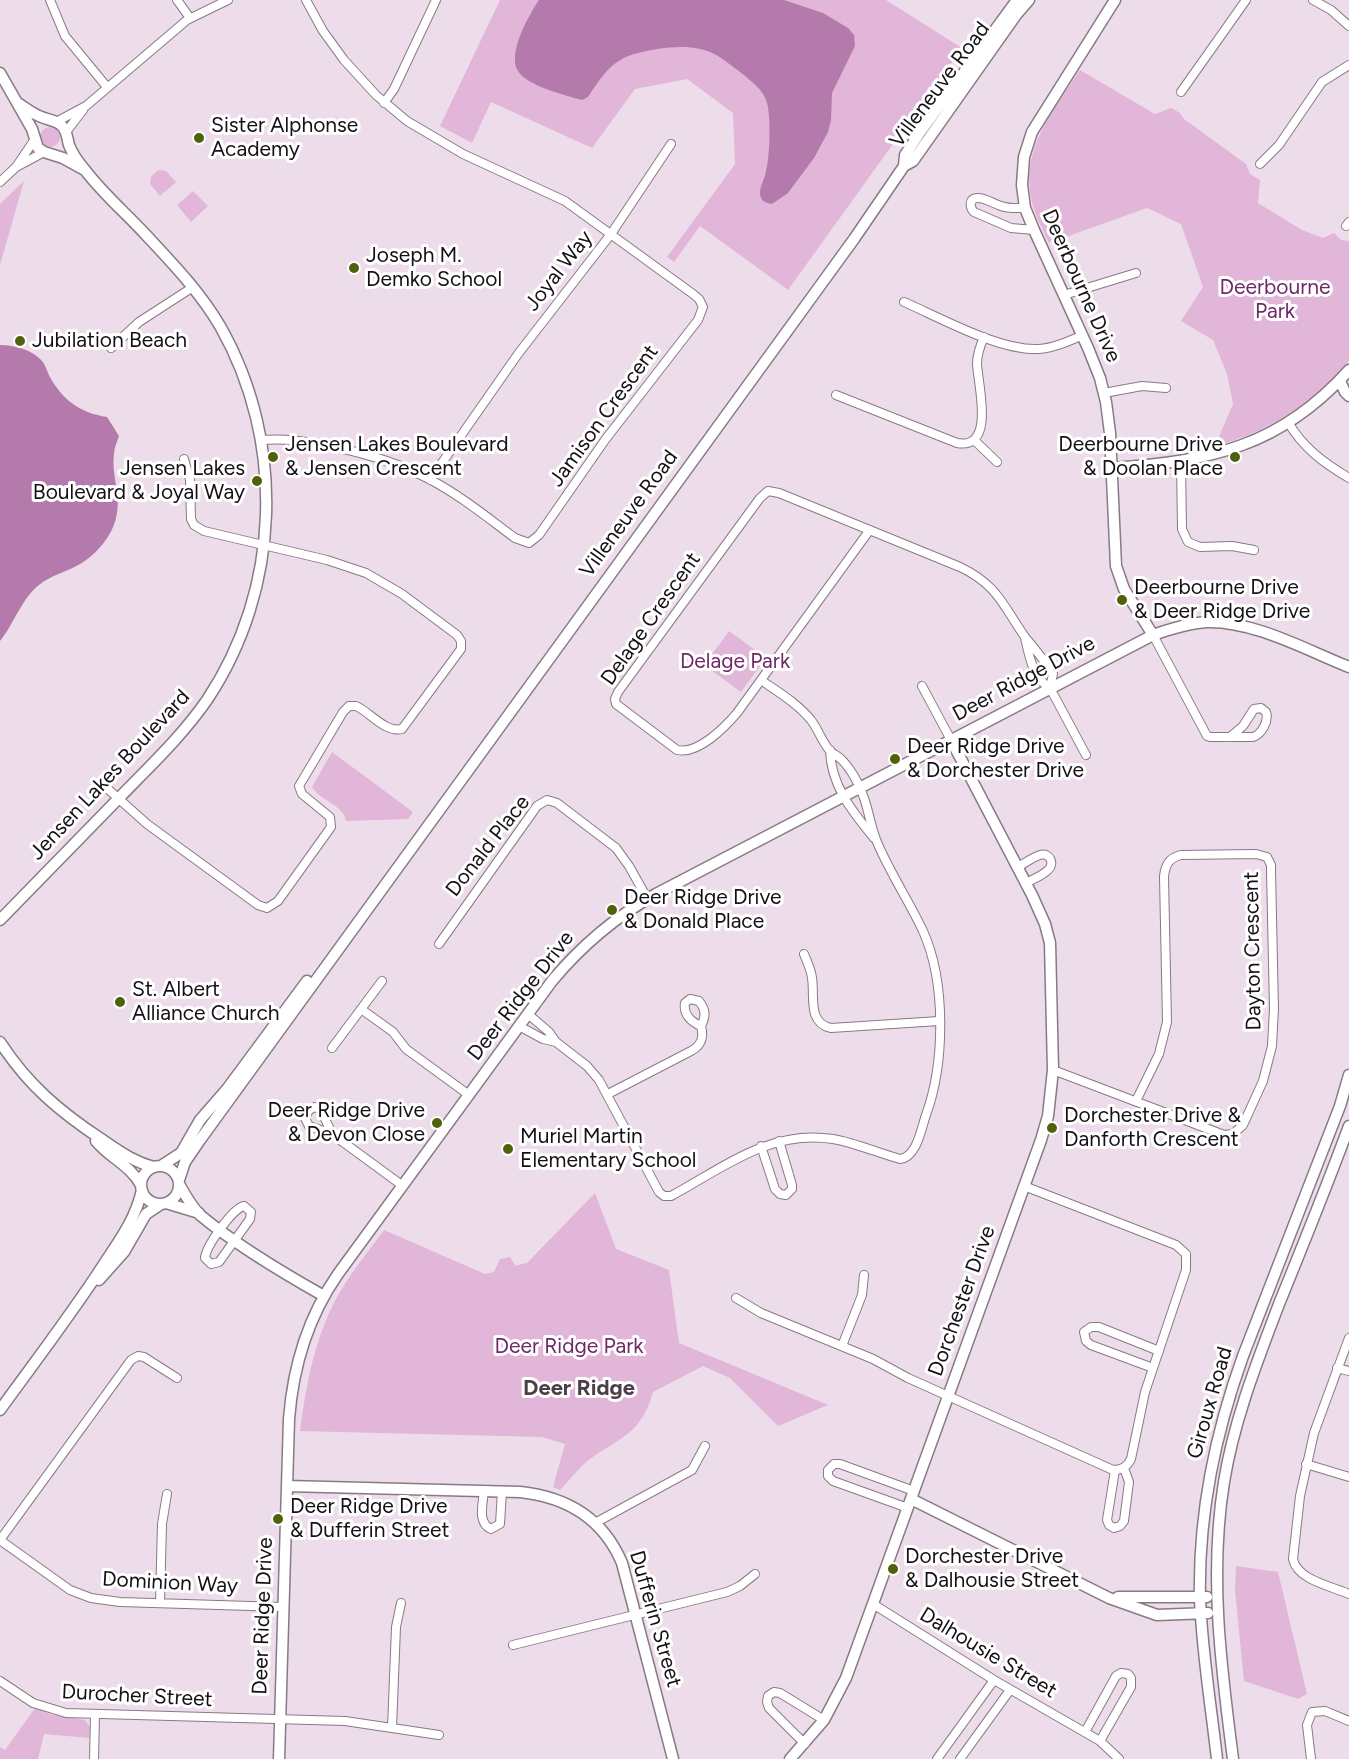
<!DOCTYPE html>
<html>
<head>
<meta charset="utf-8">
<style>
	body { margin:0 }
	canvas { display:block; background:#edddea }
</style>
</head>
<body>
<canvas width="1349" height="1759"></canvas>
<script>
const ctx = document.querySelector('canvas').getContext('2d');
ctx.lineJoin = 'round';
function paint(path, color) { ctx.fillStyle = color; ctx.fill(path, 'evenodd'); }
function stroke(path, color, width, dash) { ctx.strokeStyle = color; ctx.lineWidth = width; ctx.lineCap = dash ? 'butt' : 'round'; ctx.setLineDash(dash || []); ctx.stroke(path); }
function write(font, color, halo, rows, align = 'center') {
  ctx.font = font + ' Figtree,sans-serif'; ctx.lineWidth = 6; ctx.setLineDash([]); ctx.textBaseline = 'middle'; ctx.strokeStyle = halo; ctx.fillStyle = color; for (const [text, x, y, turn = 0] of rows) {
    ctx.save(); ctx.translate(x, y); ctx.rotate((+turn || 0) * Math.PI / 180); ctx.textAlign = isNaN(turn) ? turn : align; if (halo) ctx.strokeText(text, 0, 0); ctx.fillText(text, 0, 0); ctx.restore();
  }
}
paint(new Path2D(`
	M500 0H886L962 48 788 290 700 226 674 262 667 257 735 164 733 113 687 79 635 89 592 148 491 102 472 143 440 126Z
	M1080 70 1155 114 1171 108 1180 113 1184 119 1246 164 1250 174 1260 180 1258 203 1302 230 1323 238 1334 233 1341 240 1349 241V361C1314 403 1268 432 1215 446L1233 404 1227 374 1213 340 1181 321 1203 287 1181 224 1147 208 1049 243C1044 232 1037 220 1034 209 1017 153 1051 114 1080 70Z
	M40 137a10 10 0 1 1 20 0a10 10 0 1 1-20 0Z
	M158 170 166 171 176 182 160 196 150 184 151 177Z
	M24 181 0 265V204Z
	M193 191 208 206 191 222 177 205Z
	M729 631 766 658 741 692 704 665Z
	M332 752 413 812 408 819 346 821C342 803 321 802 312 787Z
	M595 1193 616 1249 669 1270 679 1343 828 1405 778 1426 730 1378 703 1366 653 1392C642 1433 621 1437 590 1459 579 1467 570 1480 560 1490L553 1487 565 1444 542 1437 300 1431C306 1388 313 1346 332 1307 345 1279 366 1255 384 1230L485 1274 494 1272 500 1259 510 1257 515 1265 513 1266 527 1263Z
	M1236 1566 1278 1572 1307 1694 1298 1699 1244 1681 1235 1590Z
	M35 1708 52 1715 85 1720 90 1727 89 1738 44 1734 38 1759H0V1747L5 1750Z`), '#e1b6d9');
paint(new Path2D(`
	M539 0H784L823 13 848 28 854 35 855 46 832 93 831 120 828 132 814 158 788 193 772 204C766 203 760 201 760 193 760 186 765 178 766 171 770 156 771 118 767 103 764 90 750 80 740 72 733 67 726 61 718 56 695 42 663 47 638 53 612 59 602 76 588 97L582 100C565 95 527 86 518 71 507 53 529 15 539 0Z
	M0 345C15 345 33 350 43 362 46 367 48 374 51 379 64 401 81 413 107 417L119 436C117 442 114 448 114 454 111 476 122 495 116 518 112 536 96 555 80 564 67 572 51 575 39 585 22 598 14 624 0 641Z`), '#b47aab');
const street = new Path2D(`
	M50 0 65 36 107 87
	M177 0 190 18
	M1313 0 1331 10 1349 26
	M1181 92 1246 0
	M384 103 394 89 436 0
	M56 122 86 106 187 20 228 0
	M66 132 83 110
	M1260 164 1279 145 1322 82 1349 65
	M18 166 44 152
	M0 182 16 167 35 139
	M1025 208C1017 208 1009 209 1001 206 994 204 984 197 977 198 968 199 970 208 974 212L1011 228 1034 230
	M1346 226 1349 222
	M1064 295 1136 273
	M904 302C941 318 999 351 1039 349 1054 348 1069 341 1083 335
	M111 348 139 322 193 287
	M1104 393 1142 386 1166 388
	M836 395 957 443C996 450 978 385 977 364 977 354 980 346 984 337
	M1288 422C1303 448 1324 463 1349 478
	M261 440C287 438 310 442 335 447 368 454 401 464 431 480 461 496 488 518 515 538L529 543 539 535 605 440 698 320 703 307 699 299 693 294 565 201 463 154 407 121 376 95 344 60 323 31 306 0
	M974 440 997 462
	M1181 462 1182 529 1188 542 1200 547 1232 546 1254 550
	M430 480 518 354 611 234 671 144
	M869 531 737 713C725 727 698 755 677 750L616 704 615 699 618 692 760 498 768 491 779 493 960 567C998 585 1003 606 1025 637 1035 649 1045 661 1053 674L1050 688
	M1153 635 1207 736 1210 737H1253C1262 734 1269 721 1266 712L1261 708 1254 709 1243 726 1230 737
	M1025 638C1030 658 1032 677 1050 688
	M922 686 951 740
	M1050 688 1086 755
	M830 750C831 786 852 811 874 838
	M100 782 147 824 258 905 267 908 278 901 331 827 330 817 302 794 299 786 343 712 349 706H356C370 712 385 733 402 729L461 649V641L457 635 402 594 366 573 327 560 204 531 194 525 191 519 190 480 184 459
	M1018 867C1025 863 1033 857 1040 855 1050 852 1055 864 1048 870 1042 876 1033 879 1026 883
	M439 944 537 806 547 800 557 803 616 848 629 866 647 898
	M804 954C807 962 811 969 812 978 815 996 807 1023 831 1028L939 1021
	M361 1009 393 1032 406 1049 469 1095
	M528 1014 549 1032 556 1042 587 1066 599 1080 659 1192 664 1196H671C723 1168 770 1129 833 1139 856 1143 878 1153 900 1159 917 1157 921 1129 926 1115 945 1063 946 982 923 931 909 901 890 873 877 842 871 828 869 812 864 798 860 785 851 769 841 759 838 756 833 754 830 751 822 742 818 729 811 720 797 703 778 692 761 680
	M519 1026 543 1039 556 1042
	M332 1048 382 981
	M1053 1070 1224 1135 1233 1134 1243 1125 1263 1081 1272 1046 1274 1009 1271 871V865L1267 857 1256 854 1181 855C1169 858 1165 865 1164 877L1167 1022 1159 1054 1136 1101
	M608 1094 691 1051C702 1045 704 1037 701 1026 706 1016 706 1010 699 1001L690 999 685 1003C683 1014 691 1022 701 1026
	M332 1134 321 1110 315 1107 309 1110 305 1118 309 1126 332 1134 403 1186
	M761 1146 775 1189 780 1194 786 1195 792 1189V1185L779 1141
	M244 1206 251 1212 250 1219 219 1262 211 1264 205 1258C206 1246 233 1208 244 1206Z
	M736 1298 761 1313 873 1359 908 1378 1113 1470C1122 1470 1127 1467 1131 1459L1145 1392 1186 1270V1254L1176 1245 1024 1186
	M1349 1338 1314 1433 1300 1496 1293 1559C1297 1580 1331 1586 1349 1594
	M842 1346 862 1295 864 1275
	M1153 1368 1091 1345 1086 1341 1084 1332 1091 1327H1099L1159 1351
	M1337 1368 1349 1371
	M1306 1464 1349 1477
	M1115 1470 1107 1520 1109 1525 1114 1528 1120 1526 1124 1521 1129 1482 1124 1468
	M484 1490C483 1504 477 1523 491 1529L500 1524 502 1491
	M908 1508 833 1481 828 1476V1470L834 1464H840L914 1491
	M595 1523 692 1470 705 1446
	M0 1540 70 1590 91 1598 120 1602 283 1607
	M0 1540 131 1360 138 1356 144 1357 177 1378
	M160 1602 162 1524 167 1494
	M873 1604 994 1680 1100 1741 1119 1759
	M513 1645 727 1592 740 1586 755 1574
	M0 1681 33 1703 66 1713 345 1721 439 1735
	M392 1728 396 1627 401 1603
	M1085 1732 1116 1676 1121 1673 1128 1674 1131 1678V1687L1100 1741
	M805 1744 769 1708 767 1702 768 1696 774 1692 780 1693 824 1720
	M94 1759 95 1715
	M937 1759 994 1680
	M960 1759 1010 1690
	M1311 1759 1307 1725 1312 1712 1325 1711 1349 1721`);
const secondary = new Path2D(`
	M1115 0 1032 132 1024 157 1022 185 1025 208 1034 230 1088 348 1100 378 1106 402 1110 433 1116 566 1124 589 1153 635
	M0 73 32 129 38 148 44 152 63 158 83 169
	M904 166 913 161 1016 15 1029 0
	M1340 381 1345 392 1349 396
	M1112 468C1210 461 1280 447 1349 370
	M0 920C40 879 80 838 120 797 150 766 182 736 207 700 281 589 286 442 220 326 200 292 174 265 147 236 127 214 103 194 85 170 79 163 72 153 69 145 67 138 67 131 62 126 57 120 47 120 39 116 32 113 25 108 18 103
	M0 1042C28 1085 59 1111 101 1139 118 1150 133 1162 154 1167
	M96 1141C110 1158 130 1165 141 1185
	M161 1166 181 1153 200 1120 227 1089 307 981
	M141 1185a19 19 0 1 1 38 0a19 19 0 1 1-38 0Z
	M179 1180 185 1162 200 1140 854 239 904 166 905 155 921 131 1017 0
	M179 1184C185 1195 191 1206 200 1215 236 1245 283 1273 324 1296
	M166 1203 199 1213
	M99 1280 124 1252 146 1214 161 1204
	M0 1410C34 1363 70 1316 102 1267 118 1242 135 1221 142 1190
	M287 1486 520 1492C567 1497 603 1518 622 1563L673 1759
	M911 1499 1109 1598 1157 1615 1208 1613
	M1118 1597H1207
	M279 1759 289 1419C293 1367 308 1317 338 1274L552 981C582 945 615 917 656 894L1153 635C1170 629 1188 623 1207 622 1255 621 1306 650 1349 667
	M790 1759 824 1720 846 1678 1041 1140 1048 1116 1053 1070 1050 943 1045 924 1032 895 951 740
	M1217 1759C1211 1706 1202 1652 1200 1599 1198 1515 1215 1434 1243 1356L1340 1106 1349 1075
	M1233 1759C1221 1667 1209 1574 1224 1482 1234 1420 1257 1362 1279 1304 1303 1245 1327 1186 1349 1126`);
stroke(street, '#887a85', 10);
stroke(secondary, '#887a85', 13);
stroke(street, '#fff', 8);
stroke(secondary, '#fff', 10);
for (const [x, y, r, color] of [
	[199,138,6,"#4f620b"],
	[354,268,6,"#4f620b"],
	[20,341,6,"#4f620b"],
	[273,457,6,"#4f620b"],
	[1235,457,6,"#4f620b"],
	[257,481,6,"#4f620b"],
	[1122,600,6,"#4f620b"],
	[895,759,6,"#4f620b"],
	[612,910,6,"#4f620b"],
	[120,1002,6,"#4f620b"],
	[437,1123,6,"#4f620b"],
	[1052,1128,6,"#4f620b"],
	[508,1149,6,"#4f620b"],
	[278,1519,6,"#4f620b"],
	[893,1569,6,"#4f620b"]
]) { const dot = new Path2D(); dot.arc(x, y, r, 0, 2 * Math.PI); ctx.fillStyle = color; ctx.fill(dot); stroke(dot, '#fff', 2); }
write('21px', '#151014', '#fff', [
	["Villeneuve Road",940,85,-53],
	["Joyal Way",559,271,-52],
	["Deerbourne Drive",1081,286,66],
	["Jamison Crescent",604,416,-54],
	["Villeneuve Road",629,514,-54],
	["Delage Crescent",651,619,-55],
	["Deer Ridge Drive",1024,679,-28],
	["Jensen Lakes Boulevard",110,775,-47],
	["Donald Place",488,846,-52],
	["Dayton Crescent",1253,951,-91],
	["Deer Ridge Drive",521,996,-52],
	["Dorchester Drive",962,1301,-70],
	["Giroux Road",1210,1403,-74],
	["Dominion Way",170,1583,3],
	["Deer Ridge Drive",263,1616,-88],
	["Dufferin Street",655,1619,74],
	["Dalhousie Street",988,1653,31],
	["Durocher Street",137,1696,3]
]);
write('21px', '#151014', '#fff', [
	["Sister Alphonse",211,126],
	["Academy",211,150],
	["Joseph M.",366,256],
	["Demko School",366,280],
	["Jubilation Beach",32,341],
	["Jensen Lakes Boulevard",285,445],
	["& Jensen Crescent",285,469],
	["Deerbourne Drive",1223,445,"right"],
	["& Doolan Place",1223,469,"right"],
	["Jensen Lakes",245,469,"right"],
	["Boulevard & Joyal Way",245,493,"right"],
	["Deerbourne Drive",1134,588],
	["& Deer Ridge Drive",1134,612],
	["Deer Ridge Drive",907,747],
	["& Dorchester Drive",907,771],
	["Deer Ridge Drive",624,898],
	["& Donald Place",624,922],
	["St. Albert",132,990],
	["Alliance Church",132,1014],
	["Deer Ridge Drive",425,1111,"right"],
	["& Devon Close",425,1135,"right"],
	["Dorchester Drive &",1064,1116],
	["Danforth Crescent",1064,1140],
	["Muriel Martin",520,1137],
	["Elementary School",520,1161],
	["Deer Ridge Drive",290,1507],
	["& Dufferin Street",290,1531],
	["Dorchester Drive",905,1557],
	["& Dalhousie Street",905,1581]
], 'left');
write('21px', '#6f2967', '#fff', [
	["Deerbourne",1275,288],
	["Park",1275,312],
	["Delage Park",735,662],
	["Deer Ridge Park",569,1347]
]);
write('bold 22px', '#4b3e48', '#fff', [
	["Deer Ridge",579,1389]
]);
</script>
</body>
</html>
